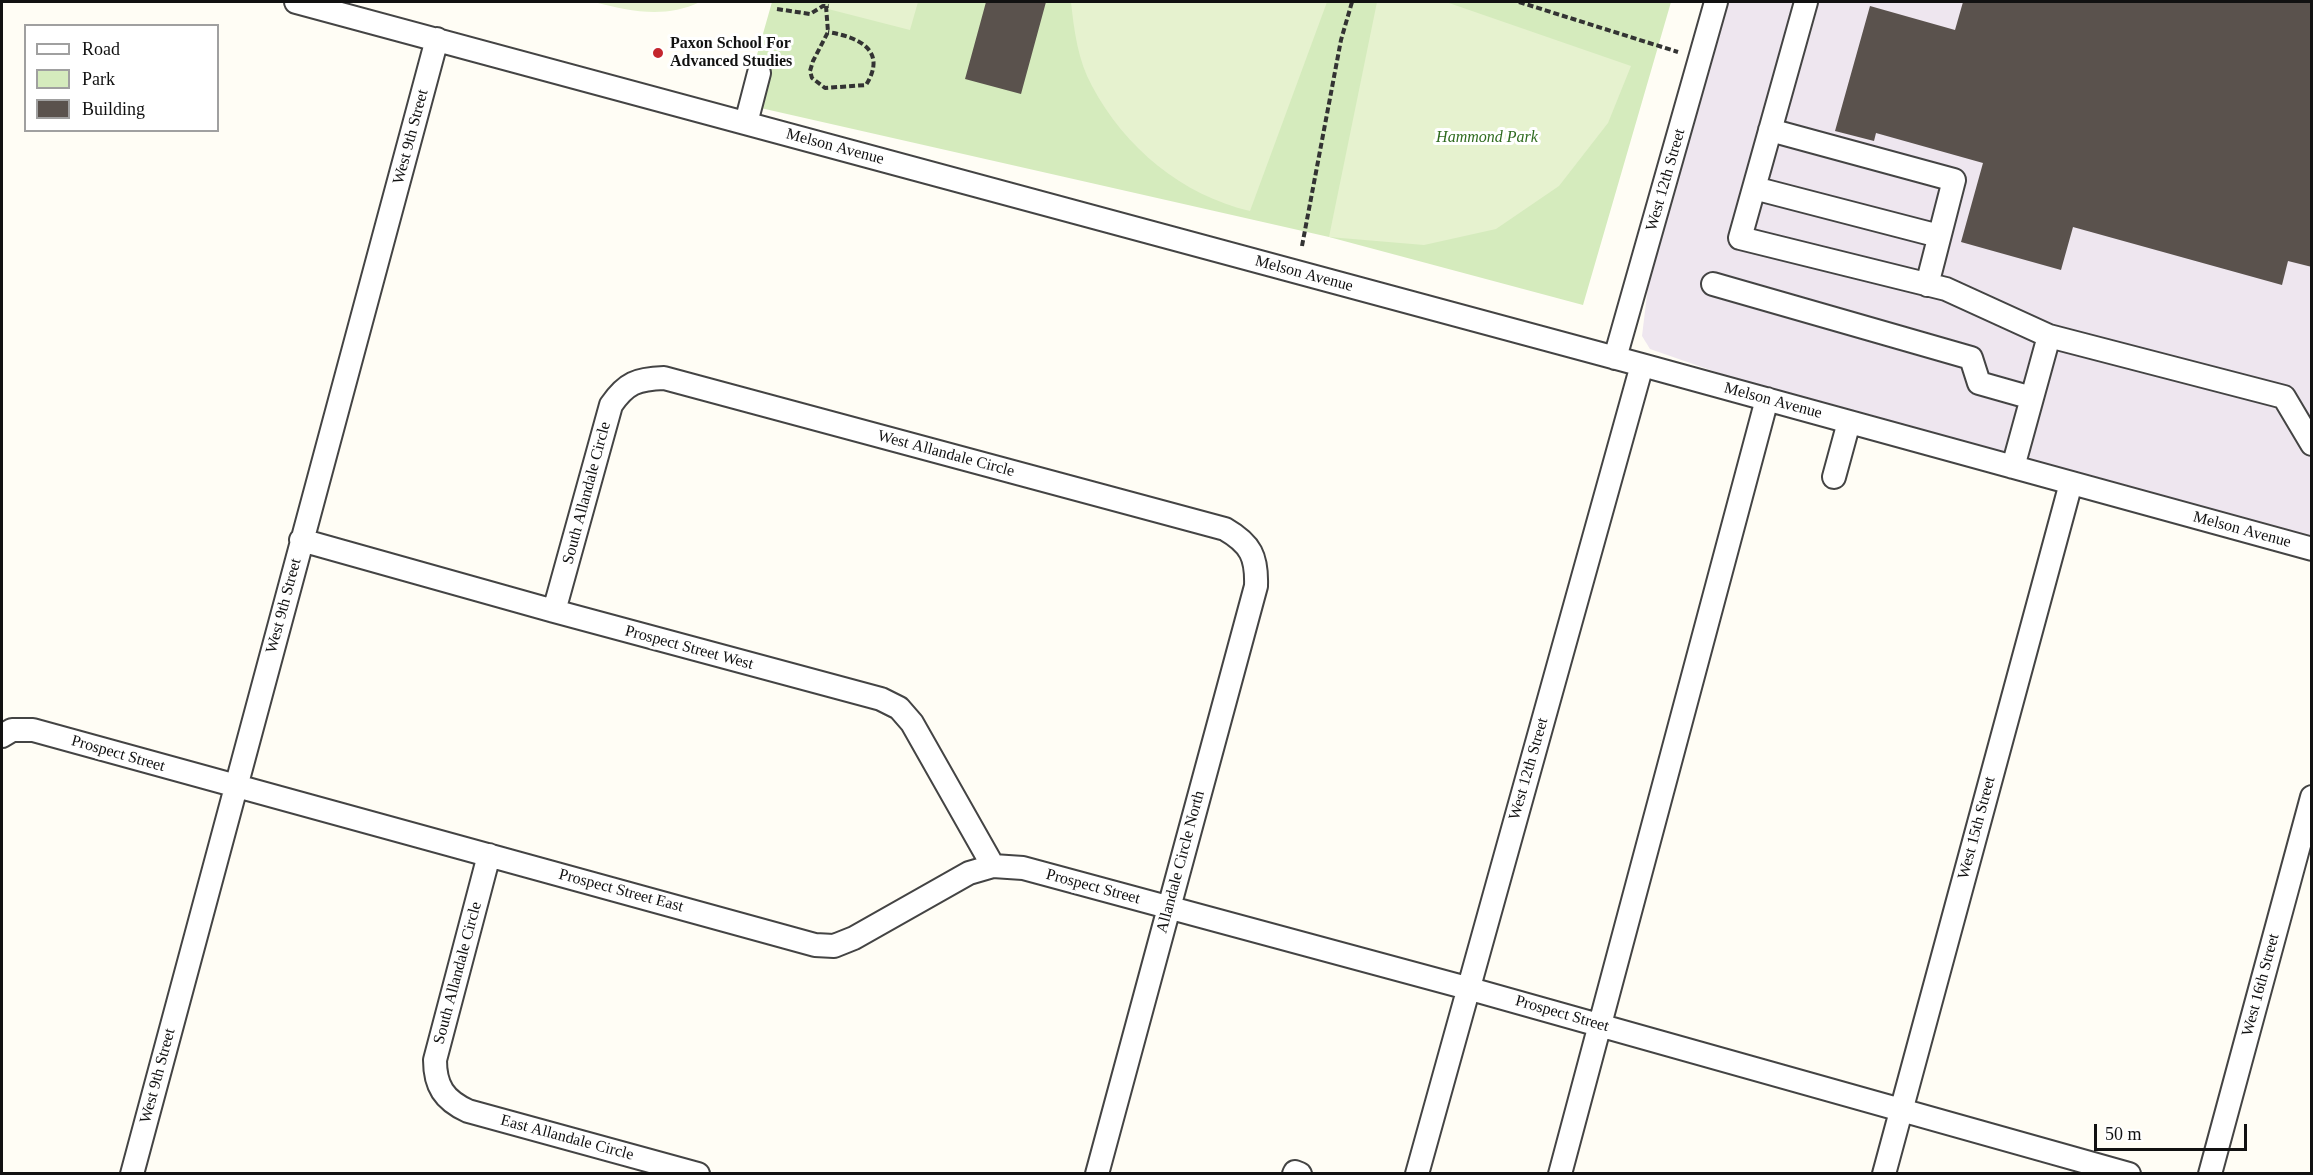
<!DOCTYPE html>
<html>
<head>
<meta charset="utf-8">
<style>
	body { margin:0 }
	#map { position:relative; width:2313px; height:1175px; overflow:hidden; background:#fffdf5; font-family:"Times New Roman",serif }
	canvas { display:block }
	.frame { position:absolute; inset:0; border:3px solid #111; pointer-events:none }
	.legend { position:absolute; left:24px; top:24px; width:195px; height:108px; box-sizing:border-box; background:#fff; border:2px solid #a0a0a0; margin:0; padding:8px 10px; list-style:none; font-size:18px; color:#111 }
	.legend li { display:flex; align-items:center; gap:12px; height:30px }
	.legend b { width:30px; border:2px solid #a0a0a0 }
	.scale { position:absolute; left:2094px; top:1124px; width:153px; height:27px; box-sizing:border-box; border:3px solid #111; border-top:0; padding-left:8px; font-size:18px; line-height:21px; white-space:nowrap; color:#111; -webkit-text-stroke:4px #fff; paint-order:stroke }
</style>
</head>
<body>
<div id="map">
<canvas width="2313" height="1175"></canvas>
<div class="frame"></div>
<ul class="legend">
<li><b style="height:8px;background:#fff"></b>Road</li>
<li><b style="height:16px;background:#d5ebbd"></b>Park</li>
<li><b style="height:16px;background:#5a524d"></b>Building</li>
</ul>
<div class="scale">50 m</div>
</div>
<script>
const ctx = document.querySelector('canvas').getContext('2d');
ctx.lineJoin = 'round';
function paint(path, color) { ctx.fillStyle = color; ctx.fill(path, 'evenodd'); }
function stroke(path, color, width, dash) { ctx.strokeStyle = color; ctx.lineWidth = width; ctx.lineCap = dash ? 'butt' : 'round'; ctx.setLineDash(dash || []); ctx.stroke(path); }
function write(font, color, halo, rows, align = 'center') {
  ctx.font = font + ' "Times New Roman",serif'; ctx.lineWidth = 6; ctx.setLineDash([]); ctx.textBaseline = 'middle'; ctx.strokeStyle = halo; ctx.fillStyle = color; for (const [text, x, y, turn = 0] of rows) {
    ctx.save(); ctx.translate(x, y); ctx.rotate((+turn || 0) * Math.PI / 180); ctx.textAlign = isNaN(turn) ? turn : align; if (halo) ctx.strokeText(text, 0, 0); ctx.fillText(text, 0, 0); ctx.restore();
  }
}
paint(new Path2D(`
	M1728 2H2311V537L1762 388 1650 349 1642 336 1649 278Z`), '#eee6ef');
paint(new Path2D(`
	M772 2H1671L1583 305 1329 237 743 104Z`), '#d5ebbd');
paint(new Path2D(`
	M594 2H700C664 19 630 11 594 2Z
	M830 2H918L910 30 828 9Z
	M1071 2H1327L1250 211C1182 195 1125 148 1092 86 1078 61 1074 30 1071 2Z
	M1377 2H1446L1631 66 1608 123 1559 186 1496 229 1424 245 1329 237Z`), '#e6f2cf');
paint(new Path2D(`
	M986 2H1046L1021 94 965 79Z
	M1963 2H2312V267L2288 261 2282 285 2073 227 2061 270 1961 242 1983 163 1876 133 1874 141 1835 131 1870 6 1955 30Z`), '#5a524d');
const minor = new Path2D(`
	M296 2 1642 365 2312 549
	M1806 2 1740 238 1946 289 2049 336
	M746 123 759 73
	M1770 130 1954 180 1927 285
	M1754 188 1939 236
	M1713 284 1971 358 1979 383 2032 398
	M1615 358 1716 2
	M2013 467 2049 336 2284 397 2312 444
	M1834 477 1849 422
	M301 540 554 611 881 699 899 708 912 723 993 866
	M554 611 611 405C626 383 637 379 664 378L1225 529C1251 544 1257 557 1256 586L1097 1174
	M2 736 12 730H33L815 945 834 946 854 938 969 873 993 866 1023 868 1467 988 2129 1174
	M489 855 435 1060C435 1086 444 1100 468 1111L698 1174
	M132 1174 437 39
	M1294 1174 1295 1172 1300 1174
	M1417 1174 1642 365
	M1560 1174 1767 399
	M1884 1174 2071 483
	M2210 1174 2312 797`);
stroke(minor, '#444', 26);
stroke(new Path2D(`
	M1519 2 1678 52
	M826 6 828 32 813 61 810 71 812 78 825 88 866 85C888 50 858 37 828 32
	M777 9 810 14 823 6H829
	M1302 246 1341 40 1352 2`), '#333', 4, [6, 3]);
stroke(minor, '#fff', 22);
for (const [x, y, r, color] of [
	[658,53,6,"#c4262e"]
]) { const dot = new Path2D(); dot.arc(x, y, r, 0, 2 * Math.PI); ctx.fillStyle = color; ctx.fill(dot); stroke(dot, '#fff', 2); }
write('bold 16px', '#111', '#fff', [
	["Paxon School For",670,44],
	["Advanced Studies",670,62]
], 'left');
write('16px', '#111', '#fff', [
	["West 9th Street",411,137,-75],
	["Melson Avenue",835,147,15],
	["West 12th Street",1666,180,-74],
	["Melson Avenue",1304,274,15],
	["Melson Avenue",1773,401,15],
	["West Allandale Circle",946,454,15],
	["South Allandale Circle",587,493,-75],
	["Melson Avenue",2242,530,15],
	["West 9th Street",284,606,-75],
	["Prospect Street West",689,648,15],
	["Prospect Street",118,754,16],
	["West 12th Street",1529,769,-74],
	["West 15th Street",1977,828,-75],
	["Allandale Circle North",1181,862,-75],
	["Prospect Street",1093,887,15],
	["Prospect Street East",621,891,15],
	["South Allandale Circle",458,973,-75],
	["West 16th Street",2261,985,-75],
	["Prospect Street",1562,1014,16],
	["West 9th Street",158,1076,-75],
	["East Allandale Circle",567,1138,15]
]);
write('italic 16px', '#2f6b1f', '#fff', [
	["Hammond Park",1487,138]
]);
</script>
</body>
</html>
